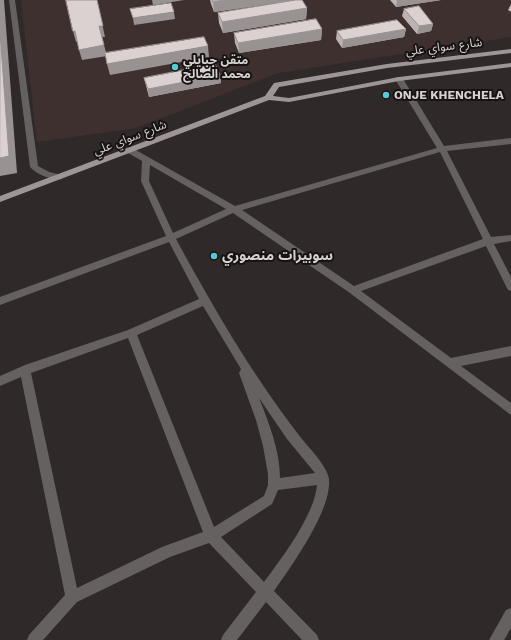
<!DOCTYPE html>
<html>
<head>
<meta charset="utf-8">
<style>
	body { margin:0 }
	canvas { display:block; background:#302929 }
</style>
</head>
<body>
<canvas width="511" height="640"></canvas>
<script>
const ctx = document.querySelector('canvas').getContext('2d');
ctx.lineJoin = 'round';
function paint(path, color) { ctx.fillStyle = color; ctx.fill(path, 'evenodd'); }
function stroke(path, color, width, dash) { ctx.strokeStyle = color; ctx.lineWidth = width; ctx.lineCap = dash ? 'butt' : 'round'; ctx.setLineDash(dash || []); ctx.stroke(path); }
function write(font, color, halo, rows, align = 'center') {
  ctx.font = font + ' "Work Sans","Noto Sans Arabic",sans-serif'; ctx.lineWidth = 4; ctx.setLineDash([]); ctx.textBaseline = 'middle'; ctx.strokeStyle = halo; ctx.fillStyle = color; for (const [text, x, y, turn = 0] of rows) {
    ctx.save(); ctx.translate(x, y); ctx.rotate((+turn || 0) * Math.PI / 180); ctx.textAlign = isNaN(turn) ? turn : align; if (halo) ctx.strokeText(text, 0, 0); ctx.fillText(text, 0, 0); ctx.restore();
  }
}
paint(new Path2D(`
	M21 0H511V37L278 73 136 128 37 142Z`), '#3e302f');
paint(new Path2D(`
	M9 0H15L38 166 49 172 62 175 63 177 62 179C52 181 36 174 30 167Z
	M396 77H402L444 146 511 138V144L447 151 491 237 511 235V241L494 244 511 277V291L508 290 486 246 361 291 451 358 511 346V356L461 366 511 403V415L350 293 233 213 176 239C213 307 251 373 298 434 307 446 327 465 329 479 332 510 292 565 274 591L317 635 319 640H302L266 602 237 640H221L223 635 256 592 209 543 170 557 77 602 43 640H27L29 635 65 595 21 377 0 386V376L25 365 128 330 199 299 169 242 0 305V297L166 236 141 181 142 161 128 153V149H134L235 206 437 148 395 79ZM440 152 483 239 354 286 242 210ZM150 165 226 209 173 233 149 181ZM203 306 241 369 239 373 256 420 263 446 268 474V485L264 496 214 527 137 335ZM128 338 203 532 162 547 77 588 31 373ZM259 398 287 439 315 473 280 478C280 451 269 423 259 398ZM317 485C315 514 282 558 264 582L221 537 272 504 278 490Z
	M511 608V628L504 640H489L506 610Z`), '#656161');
paint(new Path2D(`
	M511 49V53L387 68 279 87 273 96 289 98 399 77 511 63V67L399 81 289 102 269 100 0 202V196L265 96 274 83 387 64Z`), '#9e9696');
paint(new Path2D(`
	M210 0H302L307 8 306 19 223 33 219 23 218 13 289 1 214 12 211 4Z
	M390 0H441L396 7Z
	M511 4V12L508 10Z
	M404 9 433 24 431 31 417 34 402 16Z
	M322 29 321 40 239 53 235 43 234 33Z
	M406 29 404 37 342 48 336 39 337 31Z
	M220 75 221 83 149 97 144 78Z`), '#bcb4b4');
paint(new Path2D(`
	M0 0H4L17 173 0 176Z
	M97 0 105 37H102L99 26Z
	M152 0H184L153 5Z
	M224 0H296L214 12 213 2Z
	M397 0H441L396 7Z
	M307 8 306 19 223 33 222 22Z
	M174 12 175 19 134 25 133 18Z
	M433 24 431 31 417 34 419 26Z
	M322 29 321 40 239 53 238 43Z
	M406 29 404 37 342 48 343 40Z
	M73 31H75L79 41 76 42Z
	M104 45 107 56 82 60 79 50Z
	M208 46 209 57 110 75 107 64Z
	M220 75 221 83 149 97 148 89Z`), '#999292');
const building = new Path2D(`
	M66 0H97L103 26H99L104 45 79 50 75 31H73Z
	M213 0H224L213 2Z
	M296 0H302L307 8 222 22 218 13Z
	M171 3 174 12 133 18 130 9Z
	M419 6 433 24 419 26 404 9Z
	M316 19 322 29 238 43 234 33Z
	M397 20 406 29 343 40 337 31Z
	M0 32 9 156 0 158Z
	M204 37 208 46 107 64 105 53Z
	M215 64 220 75 148 89 144 78Z`);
paint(building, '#dbd1d1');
stroke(building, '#999292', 1);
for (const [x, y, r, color] of [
	[175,67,4,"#52ccd5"],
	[386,95,4,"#52ccd5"],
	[214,256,4,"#52ccd5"]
]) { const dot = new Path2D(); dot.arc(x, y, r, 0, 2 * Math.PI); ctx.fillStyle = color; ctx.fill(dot); stroke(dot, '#161312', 1.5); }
write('12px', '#d7d2d2', '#161312', [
	["شارع سواي علي",444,47,-7],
	["شارع سواي علي",130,138,-21]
]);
write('bold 12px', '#d7d2d2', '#161312', [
	["متقن جبايلي",183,60],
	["محمد الصالح",183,74],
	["ONJE KHENCHELA",394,95]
], 'left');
write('bold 14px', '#d7d2d2', '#161312', [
	["سوبيرات منصوري",222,256]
], 'left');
</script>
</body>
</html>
